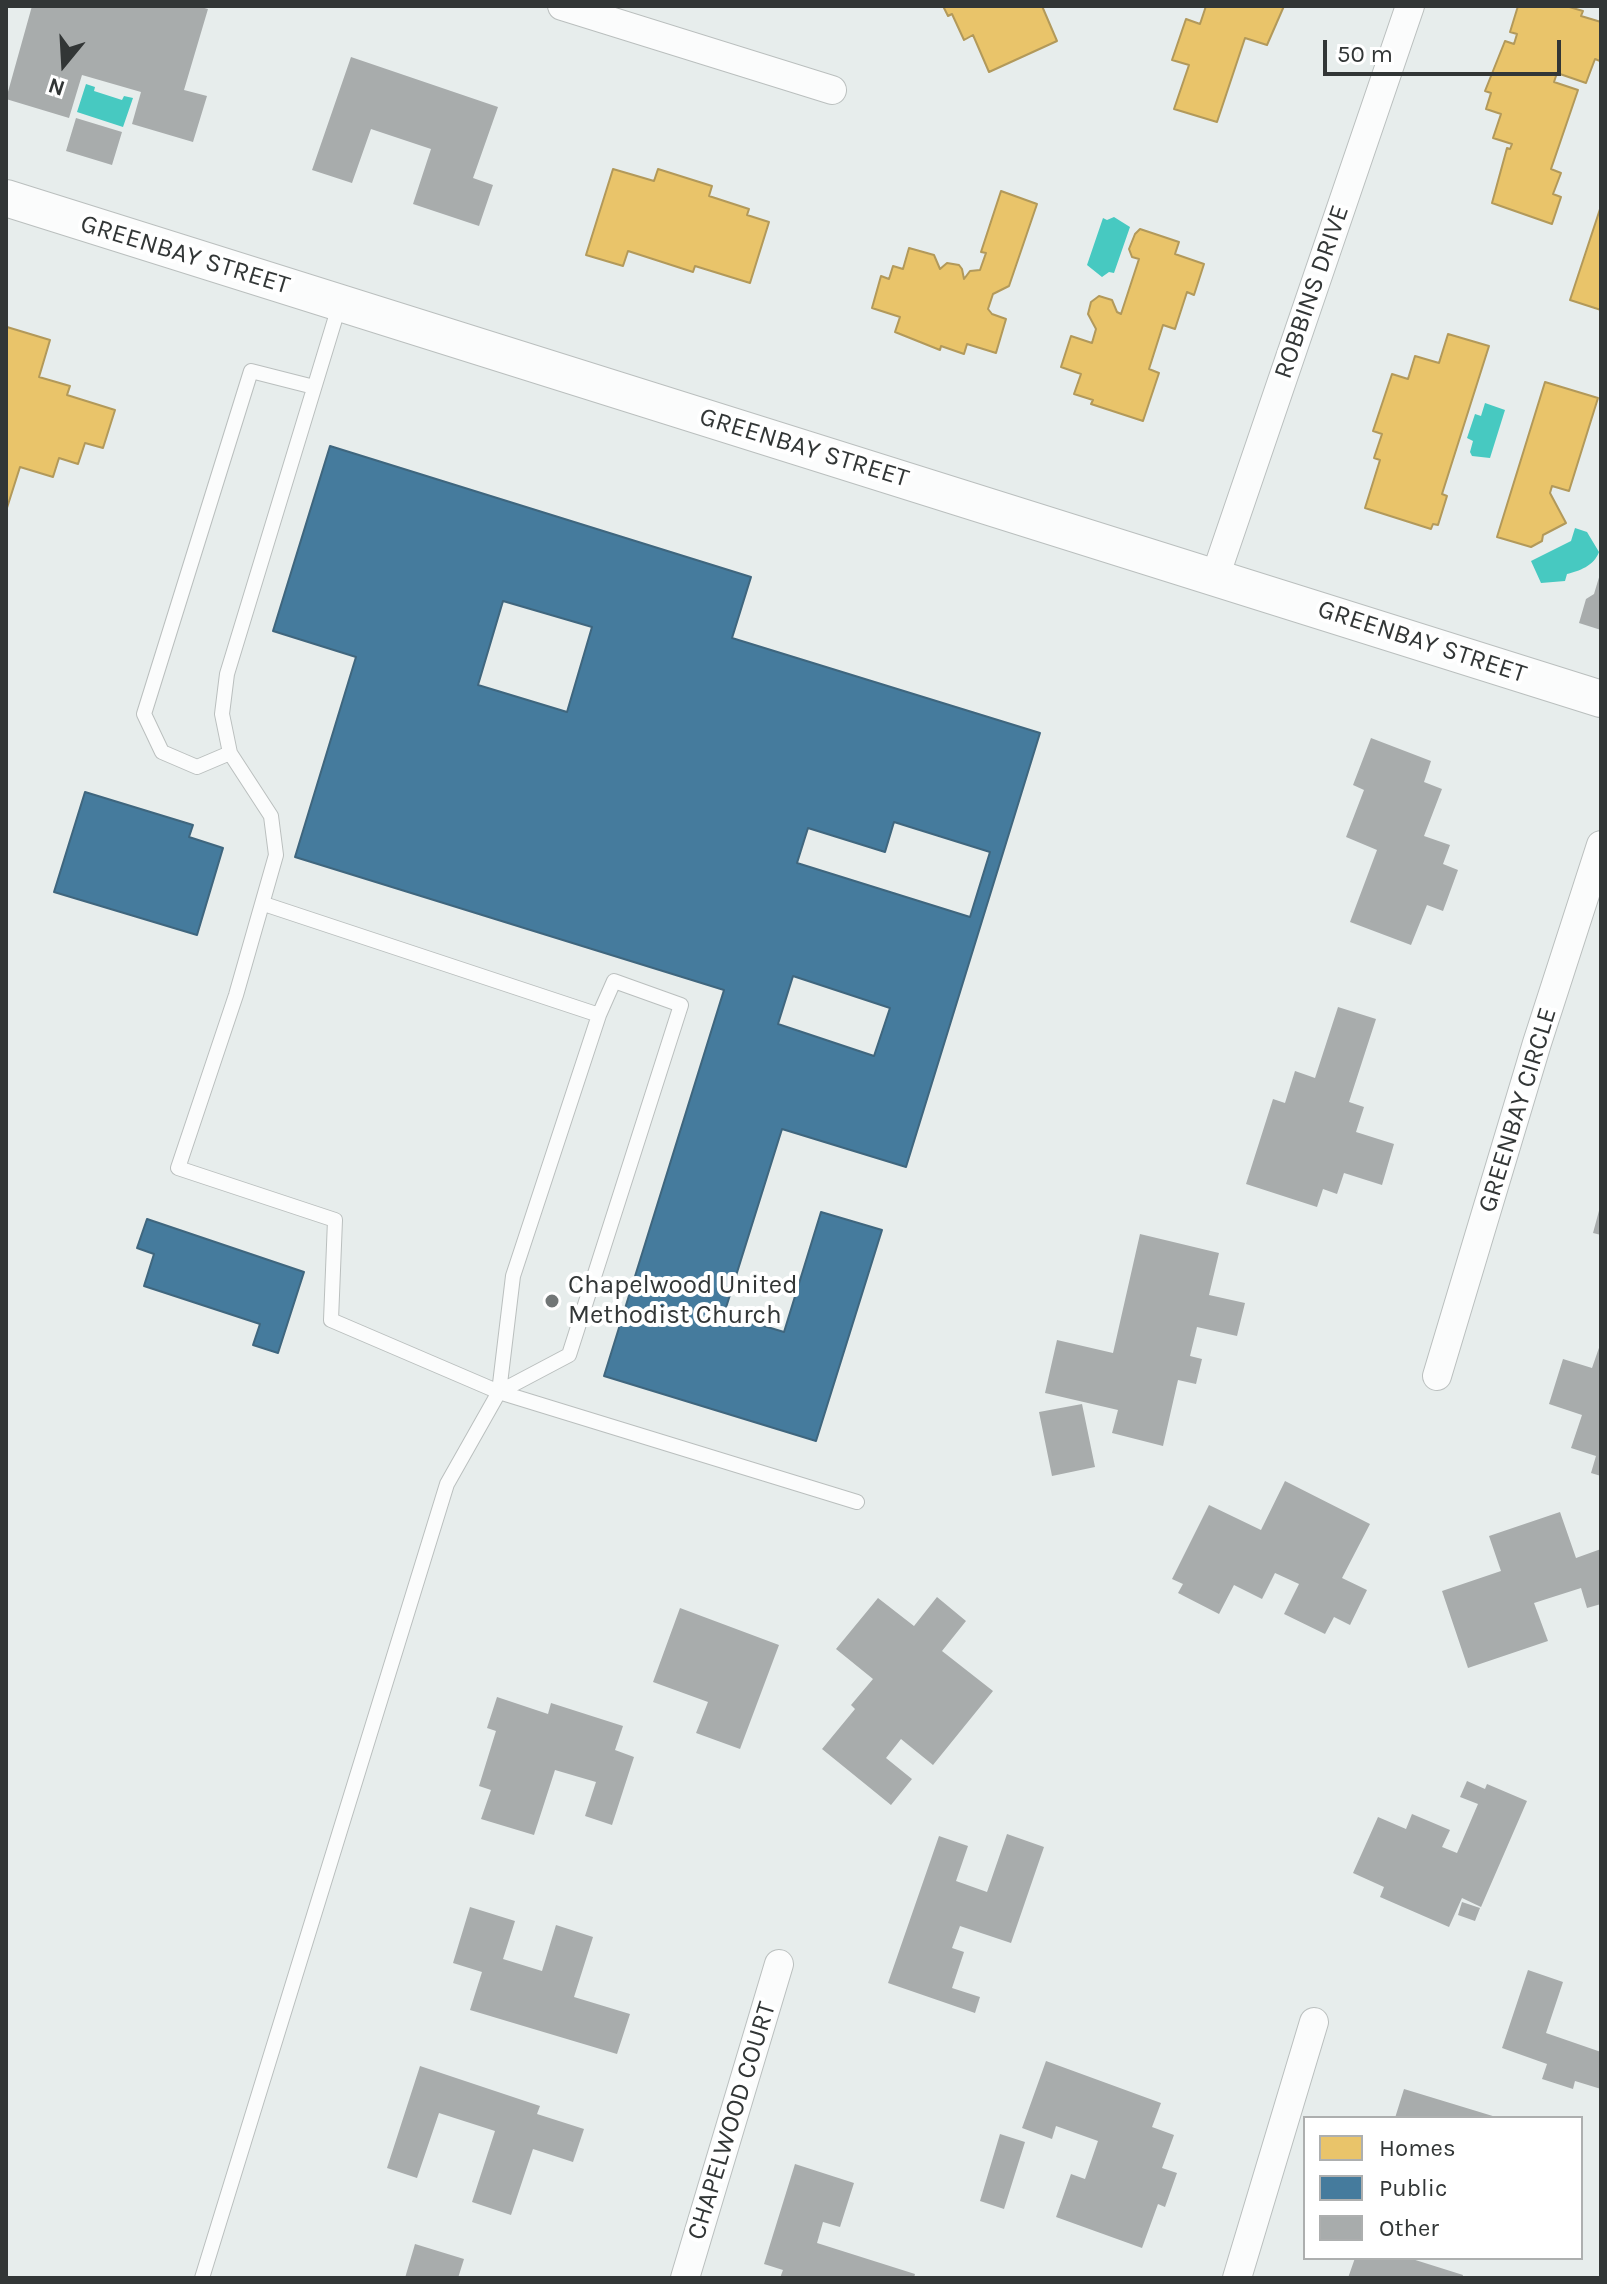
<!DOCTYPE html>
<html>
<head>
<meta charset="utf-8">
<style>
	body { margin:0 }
	#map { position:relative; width:1607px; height:2284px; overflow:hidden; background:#e7edec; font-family:Karla,sans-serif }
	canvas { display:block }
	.frame { position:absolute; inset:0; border:8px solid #323636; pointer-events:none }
	.legend { position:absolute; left:1303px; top:2116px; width:280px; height:144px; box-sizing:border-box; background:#fff; border:2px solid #adafaf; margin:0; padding:10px 14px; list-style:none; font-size:24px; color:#323636 }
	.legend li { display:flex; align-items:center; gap:16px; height:40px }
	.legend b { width:40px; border:2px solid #adafaf }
	.north { position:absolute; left:24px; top:24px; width:80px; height:80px; -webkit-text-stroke:6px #fff; paint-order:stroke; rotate:198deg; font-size:22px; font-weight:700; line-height:32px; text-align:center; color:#323636 }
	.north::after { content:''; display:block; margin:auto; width:28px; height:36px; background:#323636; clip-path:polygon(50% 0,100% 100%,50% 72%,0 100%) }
	.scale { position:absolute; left:1323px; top:40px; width:238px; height:36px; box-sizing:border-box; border:4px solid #323636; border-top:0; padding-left:10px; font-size:24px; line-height:28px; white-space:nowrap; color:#323636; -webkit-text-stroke:6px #fff; paint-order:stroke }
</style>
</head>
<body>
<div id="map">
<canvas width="1607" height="2284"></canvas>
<div class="frame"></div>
<ul class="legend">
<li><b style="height:22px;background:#e9c46a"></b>Homes</li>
<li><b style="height:22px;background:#457b9d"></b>Public</li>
<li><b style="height:22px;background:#a8acac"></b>Other</li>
</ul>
<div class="north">N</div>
<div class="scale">50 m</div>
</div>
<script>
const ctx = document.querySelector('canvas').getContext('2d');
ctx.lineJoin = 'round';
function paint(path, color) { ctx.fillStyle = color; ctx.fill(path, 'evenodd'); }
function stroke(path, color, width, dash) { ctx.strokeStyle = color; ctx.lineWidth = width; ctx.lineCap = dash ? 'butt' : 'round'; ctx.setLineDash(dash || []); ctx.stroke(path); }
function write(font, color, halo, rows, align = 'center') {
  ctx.font = font + ' Karla,sans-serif'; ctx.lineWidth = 8; ctx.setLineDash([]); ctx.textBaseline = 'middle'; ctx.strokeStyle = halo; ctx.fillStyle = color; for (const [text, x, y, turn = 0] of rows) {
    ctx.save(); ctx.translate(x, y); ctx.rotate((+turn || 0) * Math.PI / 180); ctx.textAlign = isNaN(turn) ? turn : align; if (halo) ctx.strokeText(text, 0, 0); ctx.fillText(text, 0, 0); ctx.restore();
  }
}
paint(new Path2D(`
	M86 84 95 87 94 91 122 100 124 96 133 98 123 127 77 112Z
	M1114 217 1130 227 1114 273 1109 272 1102 277 1087 265 1103 218 1107 220Z
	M1485 403 1505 410 1490 458 1472 456 1470 452 1473 441 1467 438 1475 414 1481 416Z
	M1575 528 1587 532 1599 552C1594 566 1579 571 1567 574L1565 581 1541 583 1531 561 1571 541Z`), '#47c9c1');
const homes = new Path2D(`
	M943 6H1042L1057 41 989 72 973 35 964 40 952 14 948 16Z
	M1206 6H1284L1267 45 1245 38 1217 122 1174 109 1189 65 1172 60 1186 19 1200 24Z
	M1518 6H1566L1583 11 1581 16 1601 22V57L1600 61 1595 59 1586 83 1557 73 1554 82 1578 90 1551 169 1561 173 1553 194 1561 197 1552 224 1492 203 1507 148 1510 149 1512 144 1493 138 1501 114 1486 109 1491 93 1485 91 1505 41 1514 44 1517 34 1510 32Z
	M613 169 654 181 658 169 712 186 709 196 749 209 747 215 769 222 750 283 695 266 693 272 628 251 623 266 586 255Z
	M1001 191 1037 204 1009 286 993 294 988 309 992 314 1006 319 996 353 967 344 964 354 941 346 940 350 895 332 900 317 872 308 881 276 889 279 893 266 903 269 909 248 934 255 940 269 947 263 959 265 962 269 964 279 970 271 980 270 986 253 981 252Z
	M1601 206V310L1570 300Z
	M1140 229 1179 242 1175 254 1204 264 1194 295 1187 292 1175 329 1163 325 1149 369 1159 373 1143 421 1091 404 1093 400 1074 394 1081 374 1061 367 1071 336 1092 343 1096 329 1088 314 1091 302 1099 296 1112 300 1117 312 1121 314 1139 259 1132 257 1129 249 1135 234Z
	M7 327 50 340 39 377 70 386 67 395 115 410 103 448 85 443 78 464 59 458 53 477 20 467 6 511Z
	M1448 334 1489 346 1442 494 1447 496 1438 525 1433 524 1431 529 1365 508 1380 460 1374 458 1382 434 1373 431 1392 374 1408 379 1415 356 1439 363Z
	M1545 382 1598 398 1569 491 1552 486 1550 493 1566 523 1543 535 1542 541 1531 547 1497 537Z`);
paint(homes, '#e9c46a');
stroke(homes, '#b2995a', 2);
const public = new Path2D(`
	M330 446 751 577 732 638 1040 733 906 1167 782 1129 724 1314 784 1332 821 1212 882 1230 816 1441 604 1376 724 990 295 857 356 657 273 631ZM503 601 592 627 567 712 478 685ZM894 822 990 852 970 917 797 863 808 828 885 852ZM793 976 890 1008 874 1056 778 1024Z
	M85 792 193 825 189 837 223 848 197 935 54 892Z
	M147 1219 304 1272 278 1353 253 1345 260 1324 144 1286 154 1254 137 1248Z`);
paint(public, '#457b9d');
stroke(public, '#3f667e', 2);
paint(new Path2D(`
	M32 6H197L208 9 184 90 207 96 193 142 132 124 141 92 82 75 69 118 6 99Z
	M351 57 498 107 473 178 493 185 479 226 413 204 431 149 371 129 352 183 312 170Z
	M76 118 122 132 112 165 66 151Z
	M1600 574H1601V630L1579 623 1586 599 1594 594Z
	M1371 738 1431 761 1424 782 1442 789 1424 836 1450 845 1443 864 1458 870 1443 911 1427 905 1411 945 1350 922 1377 850 1346 837 1364 790 1353 785Z
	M1338 1007 1376 1019 1349 1102 1364 1107 1356 1132 1394 1144 1382 1185 1344 1173 1337 1194 1323 1189 1317 1207 1246 1184 1273 1099 1285 1103 1295 1071 1315 1078Z
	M1600 1207H1601V1235L1593 1233Z
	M1140 1234 1219 1253 1209 1295 1245 1303 1237 1336 1197 1327 1190 1356 1202 1359 1196 1384 1178 1380 1163 1446 1112 1433 1118 1410 1045 1393 1057 1340 1113 1353Z
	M1601 1342V1476L1591 1473 1596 1456 1571 1448 1582 1415 1549 1404 1563 1359 1592 1368Z
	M1082 1404 1095 1467 1052 1476 1039 1412Z
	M1285 1481 1370 1524 1342 1578 1367 1590 1350 1625 1334 1617 1325 1634 1284 1614 1299 1584 1275 1573 1262 1599 1234 1585 1219 1614 1178 1593 1183 1584 1172 1579 1209 1505 1261 1530Z
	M1560 1512 1576 1558 1601 1549V1604L1587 1608 1581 1588 1534 1603 1548 1641 1468 1668 1442 1591 1501 1571 1489 1536Z
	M937 1597 966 1621 942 1651 993 1691 933 1765 901 1739 886 1758 912 1779 891 1805 822 1749 855 1709 851 1705 873 1679 836 1649 878 1598 914 1626Z
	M680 1608 779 1645 740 1749 696 1733 708 1702 653 1682Z
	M497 1697 548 1714 551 1703 623 1726 615 1750 634 1757 612 1825 585 1816 596 1782 555 1770 534 1835 481 1819 491 1790 479 1786 496 1731 487 1728Z
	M1467 1781 1485 1789 1487 1784 1527 1801 1481 1907 1462 1898 1449 1927 1380 1897 1384 1887 1353 1873 1378 1817 1406 1829 1412 1814 1450 1830 1442 1847 1457 1853 1478 1804 1460 1797Z
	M1007 1834 1044 1847 1011 1943 960 1926 952 1948 964 1952 952 1988 980 1997 975 2013 888 1983 939 1836 968 1846 956 1881 987 1892Z
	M1462 1902 1480 1908 1475 1921 1458 1915Z
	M470 1907 515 1921 503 1959 542 1971 556 1925 593 1937 574 1997 630 2014 617 2054 470 2010 482 1972 453 1963Z
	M1528 1970 1563 1982 1546 2033 1601 2052V2089L1575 2081 1573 2089 1542 2079 1547 2064 1502 2048Z
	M1046 2061 1161 2103 1152 2127 1174 2135 1162 2168 1177 2173 1165 2207 1158 2204 1142 2248 1056 2217 1071 2174 1085 2179 1098 2141 1056 2126 1052 2139 1022 2128Z
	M420 2066 540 2106 537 2114 584 2129 573 2162 533 2149 511 2215 472 2202 495 2131 439 2113 417 2178 387 2168Z
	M1404 2089 1496 2117V2118H1395Z
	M1000 2134 1025 2142 1004 2209 980 2201Z
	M795 2164 854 2183 840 2227 823 2222 817 2243 915 2274 914 2278H780L783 2270 764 2264Z
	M415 2244 464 2259 458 2278H405Z
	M1355 2258H1409L1463 2275 1462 2278H1348Z`), '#a8acac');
const service = new Path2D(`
	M340 303 227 674 222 714 230 753 271 816 276 855 236 995 178 1168 335 1220 331 1320 499 1392 857 1502
	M230 753 197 767 162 752 144 714 251 371 314 387
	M264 904 599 1015
	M202 2278 447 1484 499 1392 513 1276 599 1015 614 981 681 1005 569 1355 499 1392`);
const minor = new Path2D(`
	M562 6 832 90
	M1215 577 1410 6
	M1437 1376 1537 1043 1601 845
	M685 2278 779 1964
	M1237 2278 1314 2022`);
const tertiary = new Path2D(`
	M6 198 1601 699`);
stroke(service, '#babfbe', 16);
stroke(minor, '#babfbe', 30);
stroke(tertiary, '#babfbe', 38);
stroke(service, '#fbfcfc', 14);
stroke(minor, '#fbfcfc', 28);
stroke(tertiary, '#fbfcfc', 36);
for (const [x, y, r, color] of [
	[552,1301,8,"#717676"]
]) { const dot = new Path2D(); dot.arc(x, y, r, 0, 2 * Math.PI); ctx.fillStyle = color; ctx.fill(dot); stroke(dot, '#fff', 3); }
write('26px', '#323636', '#fff', [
	["GREENBAY STREET",185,255,17],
	["ROBBINS DRIVE",1312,292,-71],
	["GREENBAY STREET",804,448,17],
	["GREENBAY STREET",1422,642,18],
	["GREENBAY CIRCLE",1518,1110,-73],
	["CHAPELWOOD COURT",732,2121,-73]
]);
write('26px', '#323636', '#fff', [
	["Chapelwood United",568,1286],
	["Methodist Church",568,1316]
], 'left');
</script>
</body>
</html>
